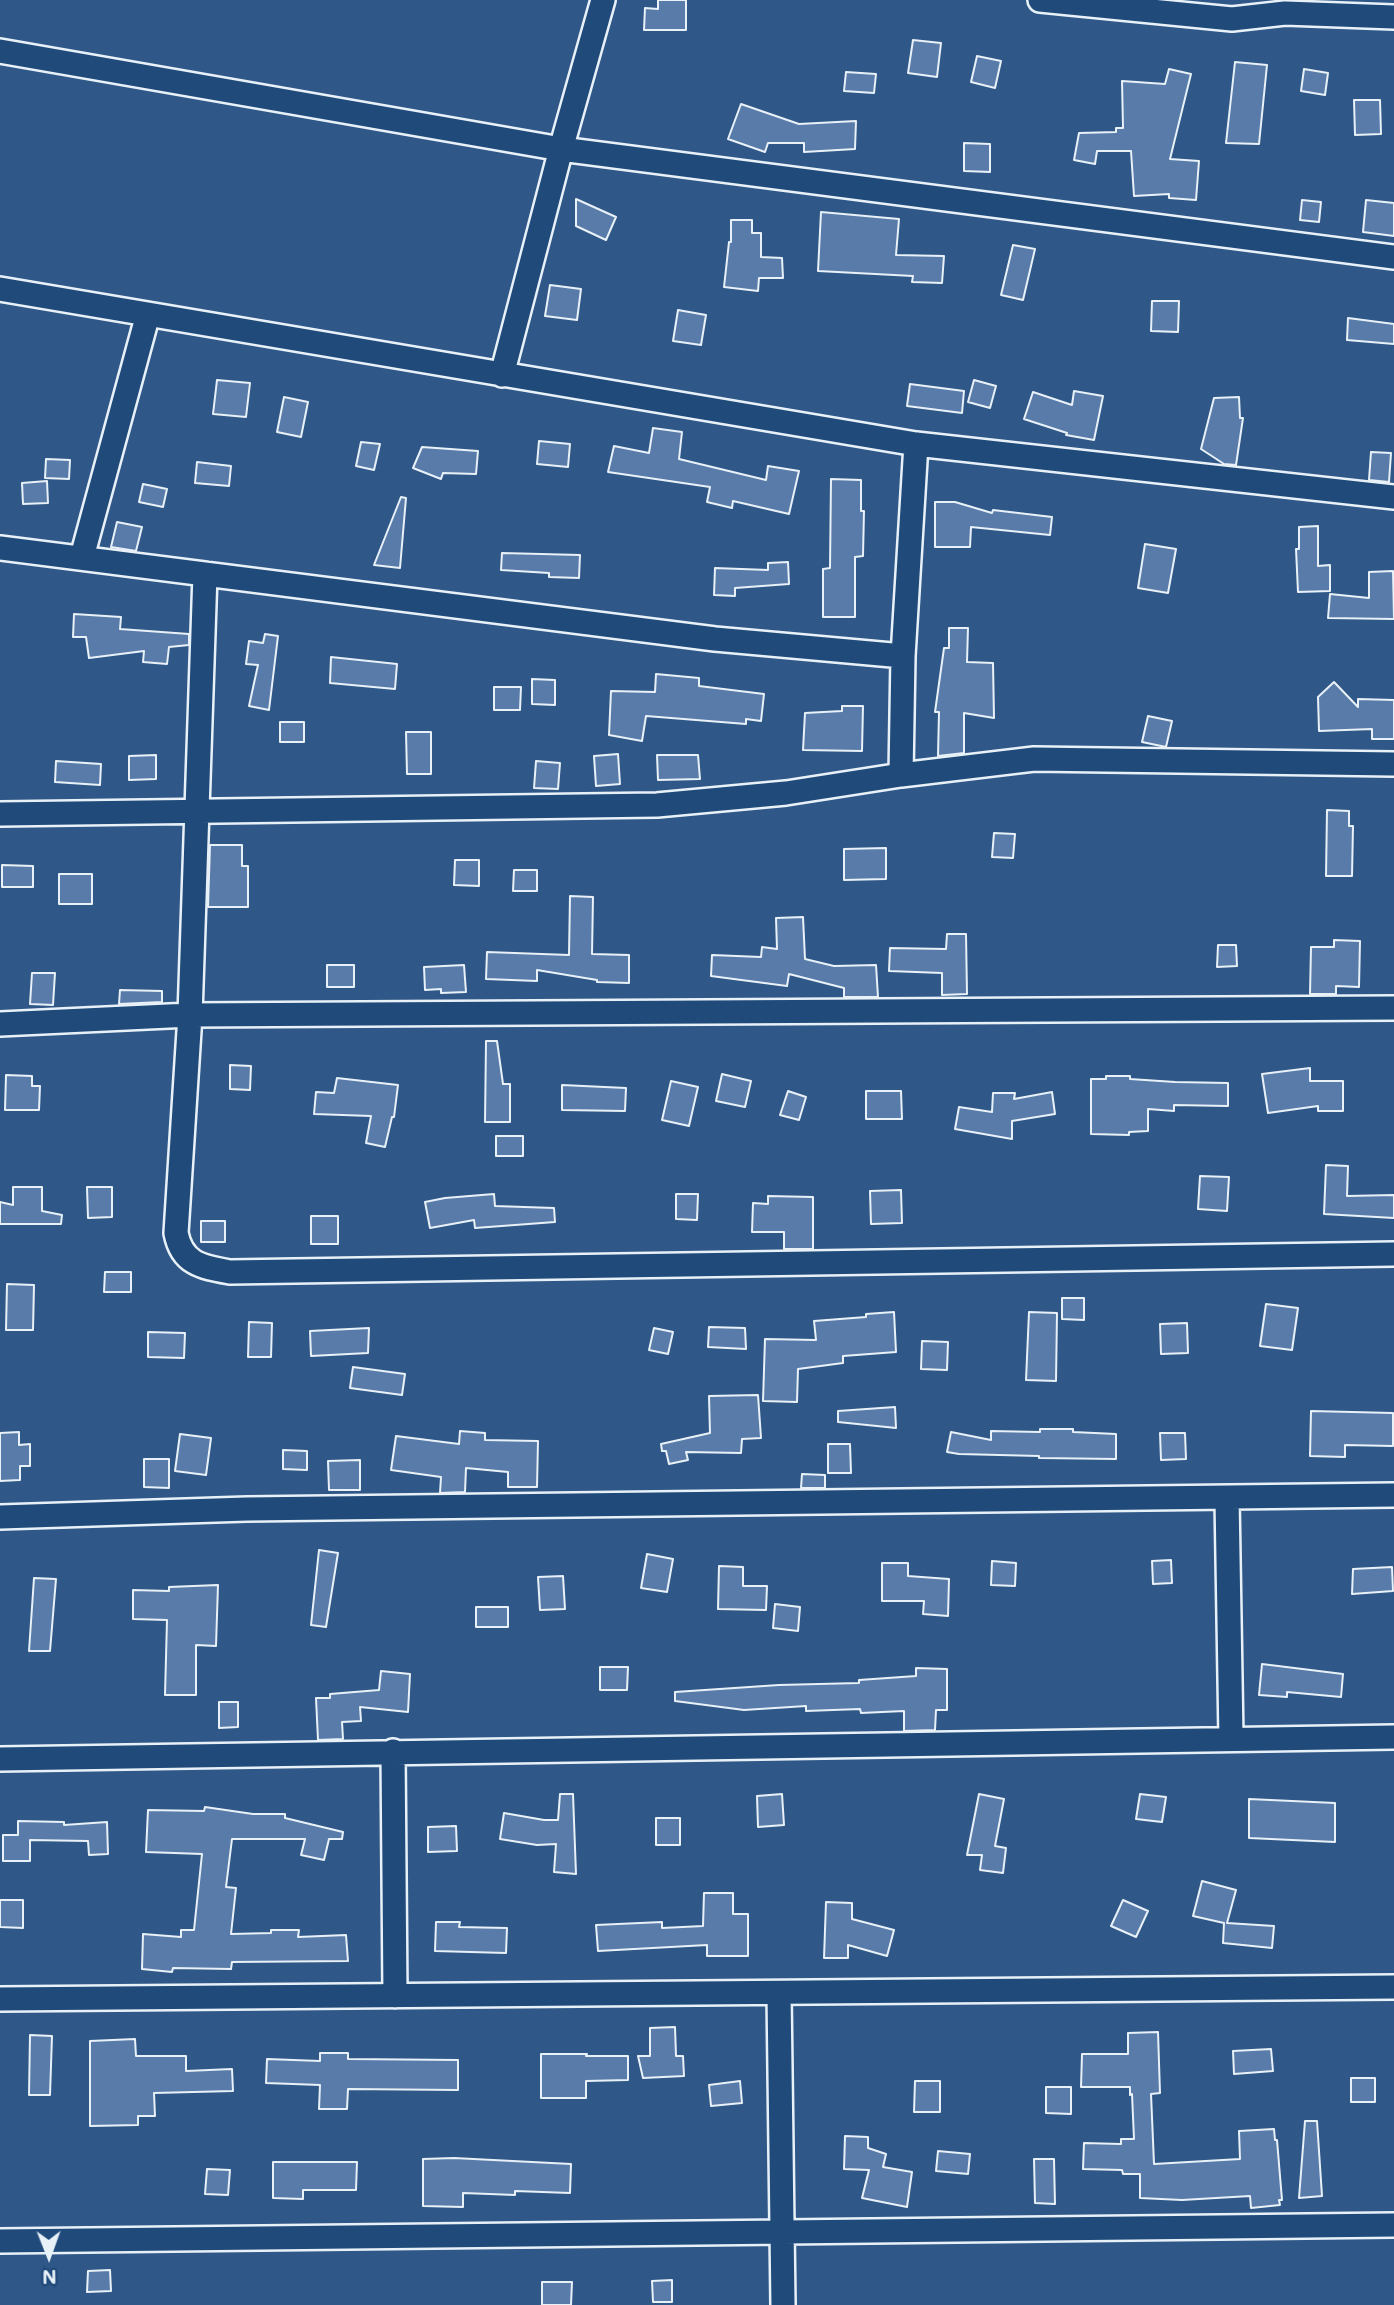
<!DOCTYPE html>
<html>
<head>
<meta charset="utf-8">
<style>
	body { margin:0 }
	#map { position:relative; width:1394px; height:2305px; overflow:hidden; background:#2f5787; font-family:Mali,sans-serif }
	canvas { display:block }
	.north { position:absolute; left:14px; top:2221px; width:70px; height:70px; -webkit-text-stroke:5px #1f4a7a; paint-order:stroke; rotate:179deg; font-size:19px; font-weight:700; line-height:28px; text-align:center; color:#e8f1f8 }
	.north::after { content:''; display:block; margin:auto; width:24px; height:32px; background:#e8f1f8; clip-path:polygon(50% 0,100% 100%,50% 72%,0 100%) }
</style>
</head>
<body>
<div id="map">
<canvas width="1394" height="2305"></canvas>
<div class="north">N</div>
</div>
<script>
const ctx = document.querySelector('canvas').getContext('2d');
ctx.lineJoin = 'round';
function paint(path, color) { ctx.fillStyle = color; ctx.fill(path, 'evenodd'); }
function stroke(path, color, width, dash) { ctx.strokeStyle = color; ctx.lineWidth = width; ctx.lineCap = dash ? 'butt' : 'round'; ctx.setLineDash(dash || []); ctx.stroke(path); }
const building = new Path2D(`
	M658 0H686V30H644L645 8 658 9Z
	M913 40 941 43 937 77 908 73Z
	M977 56 1001 61 995 88 971 82Z
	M1235 62 1267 65 1259 144 1226 143Z
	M1169 69 1191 74 1170 159 1199 161 1196 200 1169 198V194L1134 196 1131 151H1097L1095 164 1074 160 1079 133 1116 132V128H1123L1122 81 1165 84Z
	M1304 69 1328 73 1325 95 1301 91Z
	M846 72 876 74 874 93 844 91Z
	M1354 100H1380L1381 134 1355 135Z
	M741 104 799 124 856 121 855 149 804 152V143H768L765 152 728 139Z
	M964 143 990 144V172L964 171Z
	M576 199 616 217 606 240 576 226Z
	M1302 200 1321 202 1319 222 1300 220Z
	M1366 200 1394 203V236L1363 232Z
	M821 212 899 219 896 255 944 256 942 283 912 282 913 276 818 271Z
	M731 220H752V233H761V257L782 258 783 278H759L758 291 724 287 729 242H731Z
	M1013 245 1035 249 1023 300 1001 295Z
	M550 285 581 289 577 320 545 316Z
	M1152 301H1179L1178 332 1151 331Z
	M678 310 706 315 701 345 673 341Z
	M1348 318 1394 324V344L1347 340Z
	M217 380 250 383 246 417 213 414Z
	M974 380 996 386 990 408 968 402Z
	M910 384 964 391 962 413 907 406Z
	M1074 391 1103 396 1094 440 1066 435 1067 433 1024 419 1033 392 1072 405Z
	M284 397 308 402 301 437 277 432Z
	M1239 397 1240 418H1243L1236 465 1224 464 1201 449 1214 398Z
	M653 428 682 432 679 459 766 480 768 466 799 471 789 514 733 501 732 508 707 502 710 487 608 472 614 446 649 453Z
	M539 441 570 444 568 467 537 464Z
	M361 442 380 444 374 470 356 466Z
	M422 447 478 451 476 474 443 473 441 479 413 468Z
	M1371 452 1391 453 1389 482 1369 480Z
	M46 459 70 460 69 479 45 478Z
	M197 462 231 466 229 486 195 483Z
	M831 479 861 480V511H864L863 556 855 557V617H823V569L830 568Z
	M47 481 48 503 23 504 22 483Z
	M143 484 167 489 163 507 139 502Z
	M401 497 406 498 400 568 374 565Z
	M935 502H955L992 513 993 510 1052 517 1050 535 971 527 970 547H935Z
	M117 522 142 527 136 551 111 547Z
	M1318 526V566L1330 565V591L1298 592 1296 549H1299V527Z
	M1145 544 1176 549 1168 593 1138 588Z
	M502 553 580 555 579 578 549 577V573L501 570Z
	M788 562 789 584 735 588V596L714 595 715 568 768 570V563Z
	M1393 571 1394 619 1328 618 1330 594 1369 598V572Z
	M74 614 121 617 120 629 189 634V645L169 647 167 664 143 662 144 651 89 658 86 637H73Z
	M949 628H968L967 662 993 663 994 718 964 713V753L938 756 939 712H935L944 648H949Z
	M265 634 278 636 269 710 249 706 258 665 246 664 249 641 263 643Z
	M331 657 397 664 395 689 330 683Z
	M656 674 699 678V686L764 694 761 721 746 719V724L646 716 642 741 609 735 611 691 655 692Z
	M532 679 555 680V705L532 704Z
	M1334 682 1358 707V699L1394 700V739H1372V729L1319 731 1318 697Z
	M494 687H521L520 710H494Z
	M842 706H863L862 751 803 750 805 713 842 711Z
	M1148 716 1172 721 1166 747 1142 742Z
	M280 722H304V742H280Z
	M406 732H431V774H407Z
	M618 754 620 784 596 786 594 756Z
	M156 755V779L129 780V756Z
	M657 755H698L700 779 658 780Z
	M56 761 101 764 100 785 55 782Z
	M536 761 560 763 558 789 534 788Z
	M1327 810 1349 811V826H1353L1352 876H1326Z
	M994 833 1015 834 1013 858 992 857Z
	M210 845H242V866H248V907H208Z
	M886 848V879L844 880V849Z
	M455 860H479V886L454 885Z
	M2 865 33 866V887H2Z
	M514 870H537V891H513Z
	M59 874H92V904H59Z
	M570 896 593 897 592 954 629 955V983L597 982V980L537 970V981L486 979 487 952 569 955Z
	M803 917 805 959 834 966 876 965 878 997H844V988L789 974 787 986 711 976 712 955 761 957 762 947 777 949 776 918Z
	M947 934H966L967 994 942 995V973L889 971 890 948 946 949Z
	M1334 940 1360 941 1359 987 1336 986V994H1310L1311 947H1334Z
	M1218 945H1236L1237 966 1217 967Z
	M327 965H354V987H327Z
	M464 965 466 992 441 993V989L425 990 424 967Z
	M32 973H55L53 1005 30 1004Z
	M120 990 162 991V1002L119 1004Z
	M486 1041H497L503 1084H510V1122H485Z
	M230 1065 251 1066 250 1090 230 1089Z
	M1310 1068V1081H1343V1111H1318V1106L1268 1113 1262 1074Z
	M722 1074 751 1081 745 1107 716 1101Z
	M6 1075 32 1076V1086H40L39 1110H5Z
	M1106 1076H1130V1079L1175 1082 1228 1083V1106L1174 1105V1111L1148 1109V1131L1129 1132V1135L1091 1134V1079H1106Z
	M337 1078 398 1085 394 1117H392L385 1147 366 1143 371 1116 314 1114 316 1092 334 1093Z
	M671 1081 698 1087 689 1126 662 1120Z
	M562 1085 626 1088 625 1111 562 1110Z
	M788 1091 806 1097 799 1120 780 1115Z
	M866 1091H901L902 1119H866Z
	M1052 1092 1055 1114 1012 1121V1139L955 1129 959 1107 992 1112 993 1093H1015L1014 1099Z
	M496 1136H523V1156H496Z
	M1326 1165 1348 1166 1347 1196 1394 1195V1218L1324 1214Z
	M1200 1176 1229 1177 1227 1211 1198 1209Z
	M13 1187H42V1211L62 1215 61 1224H0V1202L13 1205Z
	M87 1187H112V1217L88 1218Z
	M901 1190 902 1223 871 1224 870 1191Z
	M494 1194 495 1206 554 1208 555 1222 475 1228 474 1220 430 1228 425 1202 445 1198Z
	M676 1194H698L697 1220 676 1219Z
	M768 1196 813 1197V1249H784V1232H752L753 1203 768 1204Z
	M311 1216H338V1244H311Z
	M201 1221H225V1242H201Z
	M105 1272H131V1292H104Z
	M7 1284 34 1285 33 1330H6Z
	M1062 1298H1084V1320L1062 1319Z
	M1266 1304 1298 1308 1292 1350 1260 1346Z
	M894 1312 896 1352 843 1356V1363L798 1369 797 1402 763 1401 765 1339 816 1340 814 1321 866 1317V1314Z
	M1029 1312 1057 1313 1056 1381 1026 1380Z
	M249 1322 272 1323 271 1357H248Z
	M1187 1323 1188 1353 1161 1354 1160 1324Z
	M709 1327 745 1328 746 1349 708 1347Z
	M369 1328 368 1353 311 1356 310 1331Z
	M654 1328 673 1332 668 1354 649 1350Z
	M148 1332 185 1333 184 1358 148 1357Z
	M922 1341 948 1342 947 1370 921 1369Z
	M353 1367 405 1374 402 1395 350 1388Z
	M758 1395 761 1438 742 1439 741 1453 686 1452 688 1460 669 1464 666 1451H662L661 1444 710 1433 709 1396Z
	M895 1407 896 1428 838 1422V1411Z
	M1311 1411 1393 1413V1446L1345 1445V1457L1310 1456Z
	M1040 1429H1073V1432L1116 1434V1459L1039 1458V1456L959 1454 947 1452 951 1432 991 1440V1431L1040 1432Z
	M460 1431 485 1433V1440L538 1441 537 1487H508V1472L466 1468 465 1492 440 1493 441 1477 391 1470 396 1436 459 1444Z
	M19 1432V1445L30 1444V1466H20V1480L0 1481V1433Z
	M1160 1433H1185L1186 1459 1161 1460Z
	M180 1434 211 1438 206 1475 175 1471Z
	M828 1444H850L851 1473H828Z
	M283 1450 307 1451V1470L283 1469Z
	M144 1459H169V1488L144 1487Z
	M360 1460V1490H329L328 1461Z
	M802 1474 825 1475V1488H801Z
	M319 1550 338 1553 326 1627 311 1625Z
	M647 1554 673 1559 667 1592 641 1588Z
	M1171 1560 1172 1583 1153 1584 1152 1561Z
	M992 1561 1016 1563 1015 1586 991 1585Z
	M882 1563H908V1576L949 1579 948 1616 923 1614 924 1601H882Z
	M719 1566 743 1567V1586H767L766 1610 718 1609Z
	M1392 1567 1393 1591 1352 1594 1353 1569Z
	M563 1576 565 1609 540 1610 538 1577Z
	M34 1578 56 1579 50 1651H29Z
	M218 1585 216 1646 196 1645V1695H165L167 1620 133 1619V1590L169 1591V1587Z
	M775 1604 800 1607 798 1631 773 1628Z
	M476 1607H508V1627H476Z
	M1262 1664 1343 1674 1341 1697 1287 1692V1697L1259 1695Z
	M600 1667H628L627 1690H600Z
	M916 1668 947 1669V1710H936L935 1730 904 1731V1711L861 1713 860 1709 806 1711V1706L744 1710 675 1701V1692L779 1685 859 1683V1680L916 1676Z
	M381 1671 410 1674 408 1712 360 1707 361 1721 342 1722 343 1739 318 1740 316 1698H330V1694L379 1690Z
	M219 1702H238V1727L219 1728Z
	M560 1794H573L576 1874 554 1872 556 1844 537 1845 500 1839 504 1813 544 1820H558Z
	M782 1794 784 1825 758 1827 757 1796Z
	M979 1794 1004 1799 995 1846 1006 1848 1003 1873 980 1870 982 1855H967Z
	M1140 1794 1166 1797 1162 1822 1136 1819Z
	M1249 1799 1335 1803V1842L1249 1838Z
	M205 1807 253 1814H285V1818L343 1832 342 1839H329L324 1860 301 1855 305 1839H232L226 1887 236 1888 231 1934 271 1933V1930H299L298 1937 346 1935 348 1961 232 1962 231 1969 173 1968 172 1972 142 1969 143 1934 181 1937V1930H194L202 1854 146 1852 148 1810 204 1811Z
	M656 1818H680V1845H656Z
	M18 1821 64 1822V1825L107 1822 108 1854 89 1855 88 1841 30 1840V1861H3V1835H18Z
	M456 1826 457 1851 428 1852V1827Z
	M1202 1881 1236 1890 1227 1923 1274 1926 1272 1948 1223 1943 1224 1923 1193 1916Z
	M704 1893H733V1914H748V1956H707V1945L598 1951 596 1925 662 1922V1928L703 1926Z
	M0 1900H23V1928L0 1927Z
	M1123 1900 1148 1911 1136 1937 1111 1926Z
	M826 1902 852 1903V1919L894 1930 887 1956 848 1945V1958H824Z
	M436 1922H460L459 1927 507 1928 506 1953 435 1951Z
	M675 2027 676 2056H683L684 2076 643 2078 638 2056H650V2028Z
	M1158 2032 1160 2093 1151 2094 1154 2164 1240 2159 1239 2131 1274 2129 1275 2140H1277L1282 2200H1279L1280 2205 1251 2208 1250 2196 1182 2200 1140 2198V2174H1123L1122 2170 1083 2169 1084 2143 1121 2144V2139H1134L1132 2094 1130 2095V2087H1081L1082 2054H1128V2033Z
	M30 2035 52 2036 50 2095H29Z
	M135 2039 136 2056H186V2071L232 2069 233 2091 154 2093 155 2116H138V2125L90 2126V2041Z
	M1271 2049 1273 2071 1234 2074 1233 2051Z
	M320 2053H348V2059L458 2060V2090L348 2089 347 2109H319L320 2085 266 2083 267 2059 320 2061Z
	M541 2054H587L586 2056H628V2080L586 2081V2098H541Z
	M1351 2078H1375V2102H1351Z
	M740 2081 742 2103 711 2106 709 2085Z
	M915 2081H940V2112H914Z
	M1046 2087H1071V2114L1046 2113Z
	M1305 2121H1317L1322 2196 1299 2198Z
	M845 2136 868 2137V2148L886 2154 883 2167 912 2172 907 2207 862 2198 869 2170 844 2169Z
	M938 2151 970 2154 968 2174 936 2171Z
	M454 2158 571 2164 570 2193 515 2191V2195L463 2193V2207L423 2206V2159Z
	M1034 2159H1054L1055 2204 1035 2203Z
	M273 2162H357L356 2190H303V2199L273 2198Z
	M207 2169 230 2170 228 2195 205 2194Z
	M110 2270 111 2291 87 2292 88 2271Z
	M672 2280V2302H653L652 2281Z
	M542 2282H572L571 2305H542Z`);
paint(building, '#597ba9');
stroke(building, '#e8f1f8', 2);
const street = new Path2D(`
	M1040 0 1232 19 1285 13 1394 17
	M0 51 561 149 1394 257
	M0 289 916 444 1394 497
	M502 375 561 149 603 0
	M0 548 715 639 903 656
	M82 557 148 314
	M205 574 190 1015 176 1233C182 1264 202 1267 230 1272L1394 1254
	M901 775 903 656 916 444
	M0 814 657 805 786 793 901 775 1034 759 1394 764
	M0 1024 190 1015 1394 1008
	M1227 1498 1231 1739
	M0 1517 247 1509 1394 1495
	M393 1751 395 1996
	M0 1759 1394 1737
	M779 1993 783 2305
	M0 1999 1394 1987
	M0 2241 1394 2225`);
stroke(street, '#e8f1f8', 28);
stroke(street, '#1f4a7a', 23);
</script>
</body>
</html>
